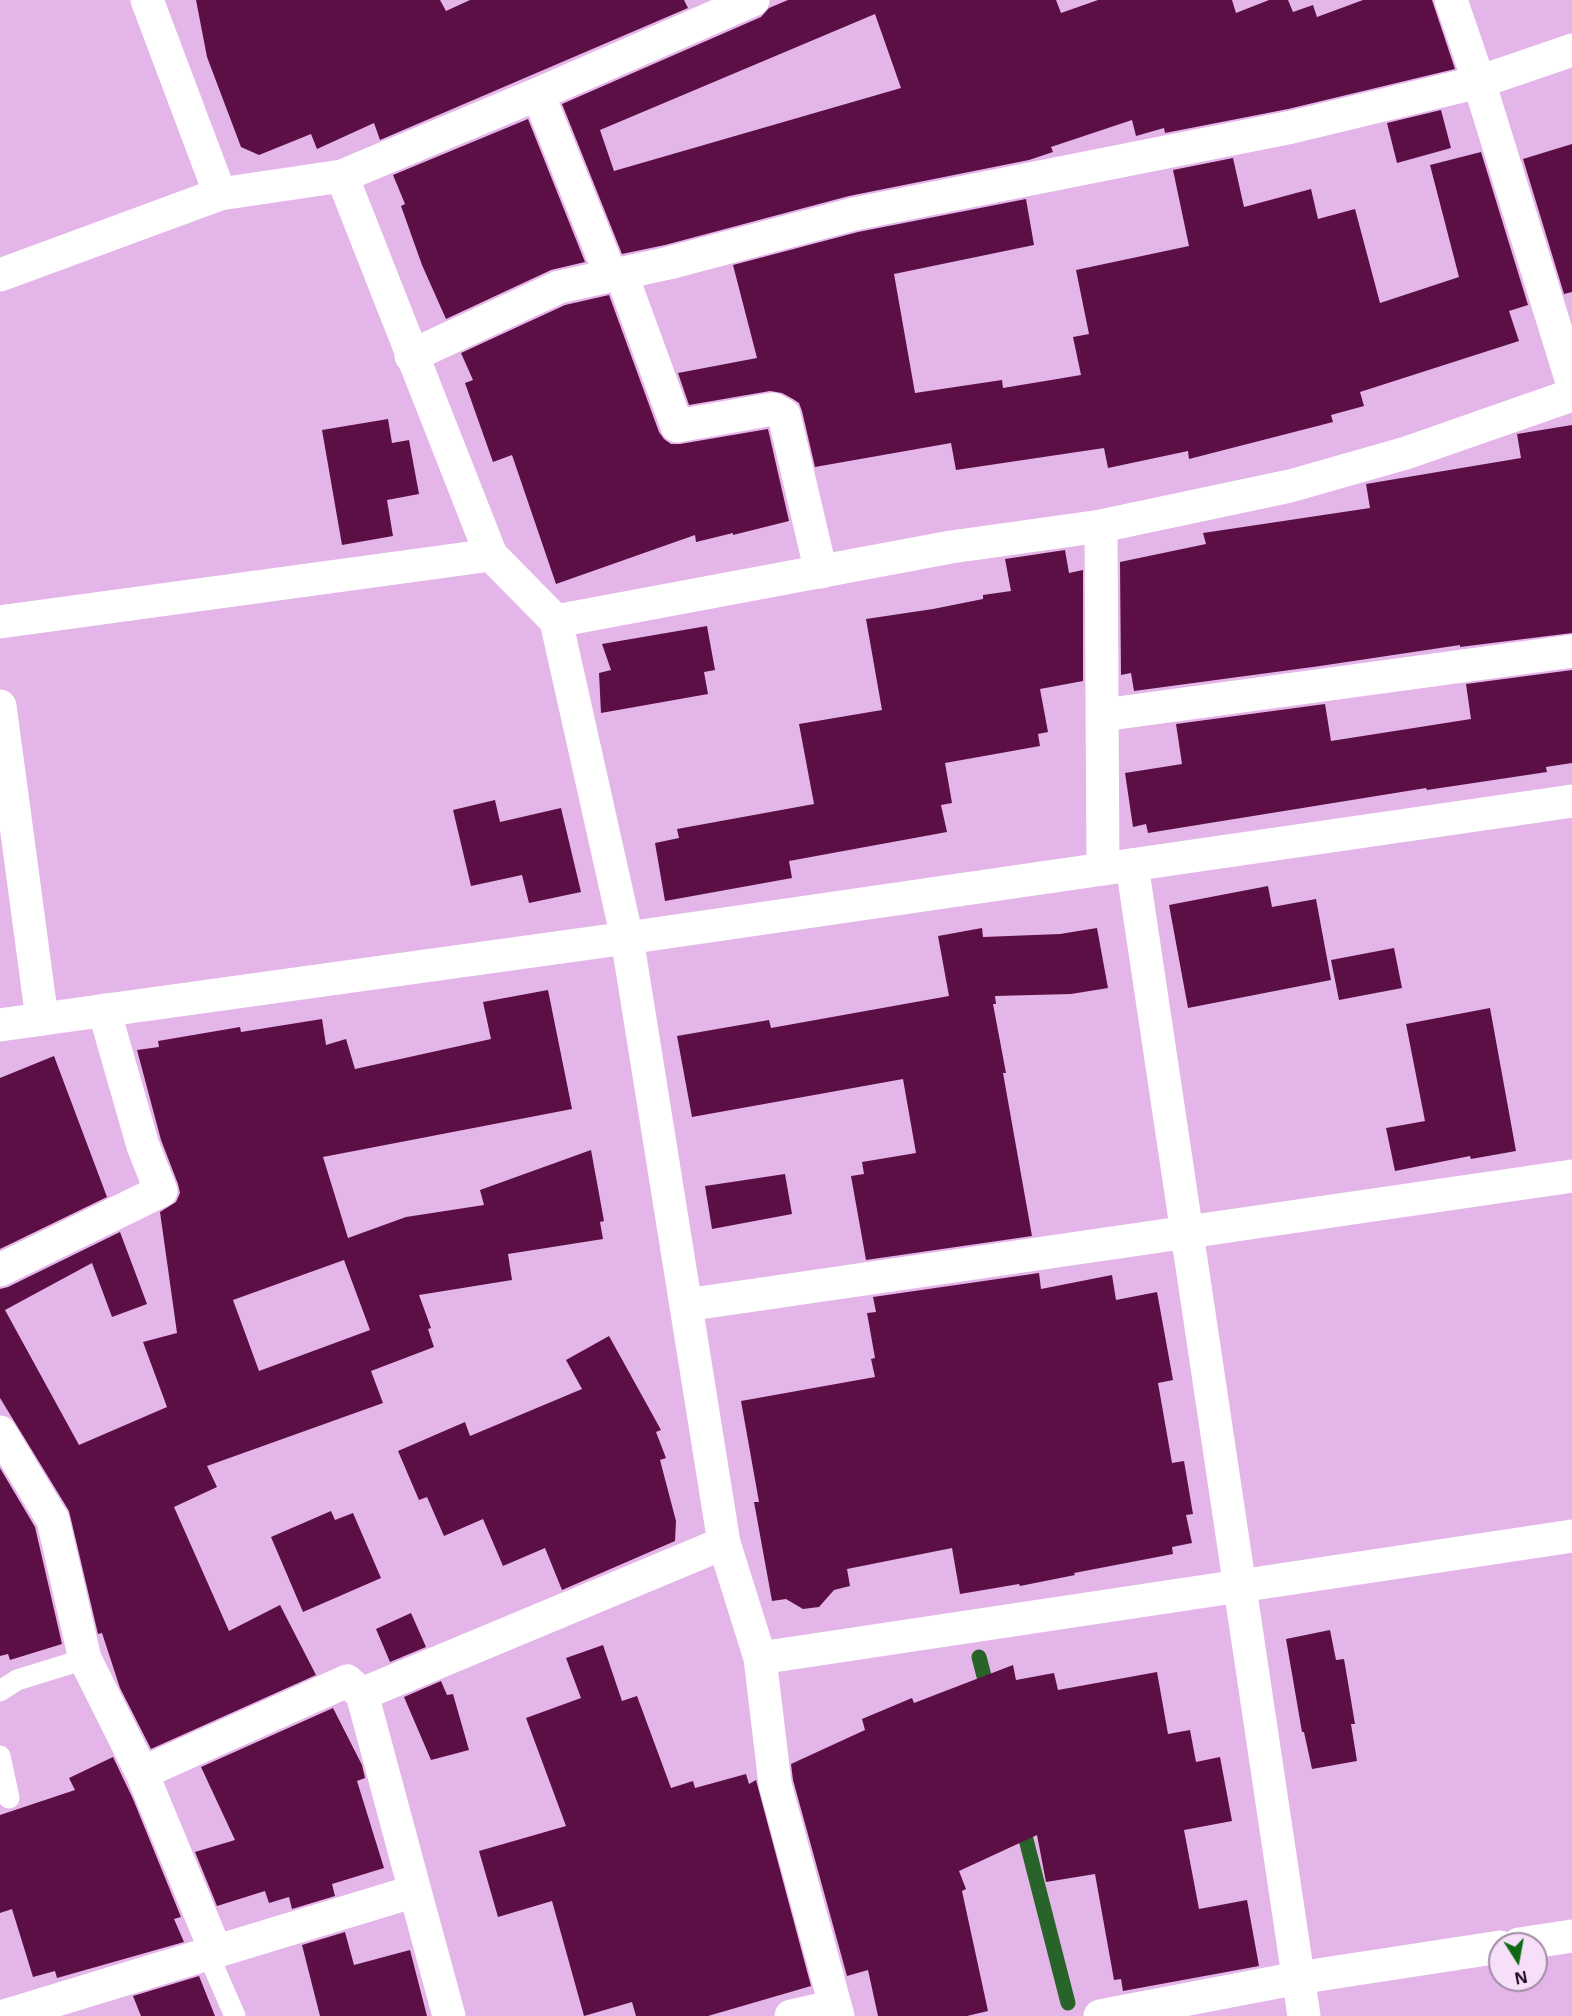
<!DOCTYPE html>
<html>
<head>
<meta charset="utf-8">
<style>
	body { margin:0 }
	#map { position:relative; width:1572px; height:2016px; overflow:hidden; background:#e4b5e9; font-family:"Noto Sans",sans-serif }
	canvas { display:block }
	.north { position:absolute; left:1488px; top:1932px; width:60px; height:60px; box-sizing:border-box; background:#f7dffa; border:2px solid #a18ba3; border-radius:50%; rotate:169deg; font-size:16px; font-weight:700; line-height:24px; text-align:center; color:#1f0e21 }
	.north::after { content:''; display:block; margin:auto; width:21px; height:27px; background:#0d6a13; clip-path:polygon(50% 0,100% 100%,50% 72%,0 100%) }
</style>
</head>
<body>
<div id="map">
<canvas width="1572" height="2016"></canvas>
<div class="north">N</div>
</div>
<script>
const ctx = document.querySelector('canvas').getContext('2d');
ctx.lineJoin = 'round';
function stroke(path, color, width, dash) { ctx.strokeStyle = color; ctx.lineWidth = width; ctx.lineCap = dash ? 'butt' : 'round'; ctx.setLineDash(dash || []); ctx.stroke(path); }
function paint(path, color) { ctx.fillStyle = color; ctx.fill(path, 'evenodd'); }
stroke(new Path2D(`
	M979 1657 989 1695
	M1021 1820 1068 2003`), '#286329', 15);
paint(new Path2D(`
	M196 0H440L446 11 470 0H684L688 8 380 140 374 123 317 149 311 134 259 155 241 147 207 57Z
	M788 0H1056L1061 13 1098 0H1232L1236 13 1269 0H1288L1293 12 1313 5 1317 17 1363 0H1432L1455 69 1288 109 1165 133 1164 128 1136 136 1132 120 1051 147 1053 152 1029 160 849 196 665 245 622 254 562 104 761 17 769 8ZM875 14 901 88 614 171 600 130Z
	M1441 110 1451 148 1397 163 1387 123Z
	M528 119 585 262 551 270 446 319 422 265 401 206 405 204 393 175Z
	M1572 144V292L1564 294 1523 159Z
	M1481 152 1528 305 1509 311 1519 341 1360 392 1364 406 1331 415 1333 422 1189 459 1188 451 1108 468 1104 448 956 470 951 443 815 467 802 411 799 403 793 399 782 393 770 391 689 405 678 373 757 358 733 265 858 232 1026 199 1034 245 894 274 915 393 1002 380 1003 388 1081 375 1073 337 1089 334 1076 270 1189 246 1173 170 1233 158 1244 207 1311 189 1318 219 1355 209 1380 303 1459 277 1430 165Z
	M609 295 659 432 664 439 671 444H680L768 429 789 521 733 535V533L696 542 695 535 556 584 512 455 493 462 465 383 473 380 461 353 565 305Z
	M388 419 392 443 409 440 419 494 387 500 393 536 342 545 322 430Z
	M1572 425V633L1460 647V645L1320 666 1134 691 1131 673 1121 675 1120 562 1206 544 1203 533 1370 508 1366 484 1521 458 1517 434Z
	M1065 550 1069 573 1083 570V681L1040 689 1048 732 1038 734 1040 746 945 763 952 803 941 805 947 832 789 861 792 878 665 901 655 843 679 838 677 829 814 804 799 724 882 710 866 619 933 609 983 599V595L1011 591 1005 559Z
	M707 626 715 670 704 672 708 694 601 713 599 673 611 670 602 644Z
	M1572 670V763L1546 767 1547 772 1427 790 1426 788 1148 833 1146 824 1133 827 1125 773 1182 764 1176 724 1325 704 1331 741 1471 719 1466 684Z
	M495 800 500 822 561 808 581 892 529 903 522 875 471 886 453 810Z
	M1268 886 1272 907 1316 899 1331 980 1188 1008 1169 905Z
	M982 928 983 937 1060 934 1097 928 1108 988 1071 994 995 996 996 1004H993L1006 1073H1003L1032 1236 866 1260 851 1176 864 1174 862 1162 916 1153 903 1079 692 1117 677 1036 769 1020 771 1028 949 996 938 936Z
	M1394 948 1402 988 1339 1000 1331 960Z
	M548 990 572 1109 323 1157 348 1238 406 1217 484 1205 480 1190 591 1150 604 1221 600 1222 603 1239 508 1254 512 1280 419 1295 431 1328 428 1329 434 1347 371 1371 383 1403 207 1466 217 1487 174 1507 229 1631 280 1605 316 1675 151 1749 120 1688 102 1633 98 1634 69 1511 0 1398V1289L8 1287 120 1232 147 1304 112 1317 92 1263 5 1310 79 1445 167 1407 143 1342 177 1333 160 1212 176 1202 180 1193 178 1184 161 1140 137 1050 159 1047 158 1041 240 1027 241 1032 322 1019 326 1045 346 1039 355 1069 491 1039 483 1002ZM344 1260 370 1330 259 1371 233 1300Z
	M1490 1008 1516 1151 1471 1159 1470 1156 1395 1171 1386 1128 1425 1121 1406 1024Z
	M54 1056 107 1197 0 1249V1078Z
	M785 1174 792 1214 712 1229 705 1186Z
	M1039 1273 1041 1289 1112 1275 1116 1300 1157 1292 1173 1380 1158 1383 1172 1463 1184 1461 1193 1514 1186 1515 1192 1543 1172 1547 1173 1554 1074 1573 1075 1575 1020 1586 1019 1584 960 1594 952 1548 847 1569 850 1586 834 1590 819 1607 803 1609 786 1599 772 1601 754 1502H759L741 1401 875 1377 871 1359 875 1358 867 1313 876 1312 873 1297Z
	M609 1336 661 1430 656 1432 666 1458 660 1460 676 1521 675 1541 562 1590 545 1548 503 1566 483 1519 444 1536 427 1497 419 1500 398 1451 465 1422 470 1436 582 1389 566 1360Z
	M0 1468 35 1527 62 1644 10 1660 8 1654 0 1656Z
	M331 1511 335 1520 353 1513 381 1578 303 1612 271 1537Z
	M411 1613 426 1647 390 1662 376 1629Z
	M1330 1630 1336 1660 1344 1659 1355 1724H1351L1357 1761 1312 1769 1304 1732H1302L1286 1639Z
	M603 1645 622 1701 637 1696 671 1788 693 1781 695 1788 746 1774 749 1784 756 1780 811 1986 708 2016H636L632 2002 584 2016 552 1901 498 1917 479 1851 566 1826 526 1718 581 1698 566 1658Z
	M1013 1665 1016 1680 1054 1673 1058 1690 1157 1672 1168 1734 1190 1730 1196 1762 1220 1757 1232 1821 1184 1830 1199 1909 1247 1900 1259 1966 1123 1991 1121 1979 1114 1980 1095 1874 1046 1882 1037 1835 959 1871 966 1889 962 1891 988 2011 967 2016H878L868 1970 847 1976 793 1780 791 1764 865 1730 862 1719 912 1698 914 1703Z
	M441 1681 447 1695 453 1694 469 1750 431 1760 404 1697Z
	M333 1708 362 1765 365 1778 357 1781 384 1868 332 1884 335 1896 292 1909 289 1897 269 1903 265 1891 217 1906 195 1852 235 1840 201 1767Z
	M113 1757 133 1799 181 1917 174 1919 184 1942 57 1978 55 1971 33 1977 12 1909 0 1913V1815L75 1790 69 1778Z
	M345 1932 354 1965 410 1950 427 2016H320L302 1945Z
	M199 1976 215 2016H141L133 1996Z`), '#5c0f45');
stroke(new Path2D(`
	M0 1691 17 1680 85 1659
	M0 1756 9 1798
	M208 1954 235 2016`), '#fff', 21);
stroke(new Path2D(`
	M147 0 220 194
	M1451 0 1479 82 1572 382
	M538 94 611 276
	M342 176 491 555 556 621 627 938 724 1543 760 1658 775 1784 838 2016
	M621 273 677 426 773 409 784 415 821 572
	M0 275 220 194 342 176 538 94 753 0
	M411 356 559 287 669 263 854 214 1292 127 1479 82 1572 50
	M1101 526 1103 869
	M556 621 951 547 1101 526 1290 486 1406 453 1572 395
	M0 622 491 555
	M0 706 42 1019
	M1103 715 1572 651
	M1132 865 1304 2016
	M0 1270 161 1191 143 1146 104 1010
	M686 1305 1572 1176
	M0 1432 53 1520 85 1659 142 1773 216 1952
	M760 1658 1572 1536
	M142 1773 347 1681 362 1694
	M415 1891 362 1694 724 1543
	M1519 1944 1572 1936
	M4 2016 415 1891 449 2016
	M791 2016 835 2006
	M1100 2016 1298 1978 1500 1947`), '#fff', 33);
stroke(new Path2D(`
	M0 1025 627 938 1572 801`), '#fff', 33);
</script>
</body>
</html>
